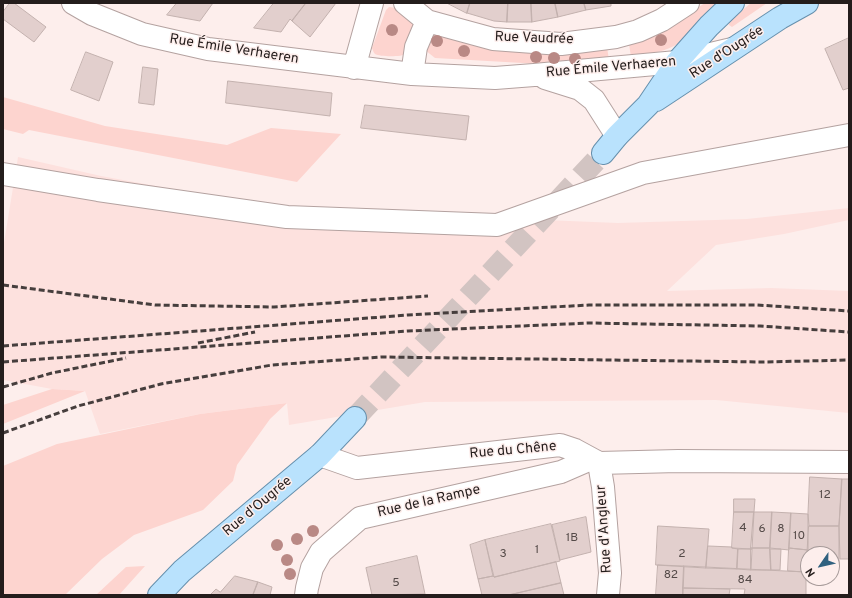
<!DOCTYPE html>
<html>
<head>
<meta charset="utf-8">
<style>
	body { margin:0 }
	#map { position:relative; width:852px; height:598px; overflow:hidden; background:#fdeeec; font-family:Overpass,sans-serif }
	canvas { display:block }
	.frame { position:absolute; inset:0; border:4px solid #241d1c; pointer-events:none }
	.north { position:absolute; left:800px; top:546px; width:40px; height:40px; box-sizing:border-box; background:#fdeeec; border:1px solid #a69a99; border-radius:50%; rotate:236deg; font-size:11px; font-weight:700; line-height:16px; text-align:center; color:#241d1c }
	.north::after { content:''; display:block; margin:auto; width:14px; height:18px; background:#30617f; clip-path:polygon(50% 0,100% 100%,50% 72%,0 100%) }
</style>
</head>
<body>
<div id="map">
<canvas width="852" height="598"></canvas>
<div class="frame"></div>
<div class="north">N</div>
</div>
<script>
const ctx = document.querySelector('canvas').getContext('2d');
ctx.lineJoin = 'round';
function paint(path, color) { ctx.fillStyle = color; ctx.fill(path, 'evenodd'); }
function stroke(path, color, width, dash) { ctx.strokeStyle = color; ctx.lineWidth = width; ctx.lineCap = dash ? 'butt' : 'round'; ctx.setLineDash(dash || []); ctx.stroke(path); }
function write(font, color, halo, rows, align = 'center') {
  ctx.font = font + ' Overpass,sans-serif'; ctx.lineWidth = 3; ctx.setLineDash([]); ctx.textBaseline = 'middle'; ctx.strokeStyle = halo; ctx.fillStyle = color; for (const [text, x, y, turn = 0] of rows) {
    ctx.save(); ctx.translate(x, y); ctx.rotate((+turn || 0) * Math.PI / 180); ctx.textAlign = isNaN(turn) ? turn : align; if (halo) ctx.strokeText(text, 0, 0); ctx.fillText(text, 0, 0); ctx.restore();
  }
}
paint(new Path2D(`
	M18 157 101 176 189 192 291 207 471 217 618 223 747 219 849 208V220L784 234 716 245 667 291 771 288 849 291V413L716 400 425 402 289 425 287 403 200 414 100 434 85 391 52 389 3 380V249Z`), '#fde1de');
paint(new Path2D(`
	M705 3H720C708 15 689 39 674 46 661 53 645 54 631 57L629 44 672 24Z
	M751 3H767L732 27 729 25 728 22Z
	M389 7 396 8 415 25 406 54C402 57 380 57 375 54 373 52 373 50 372 48L386 10Z
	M432 35H439L463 43 491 48 607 47 609 60 558 65 435 58 425 50Z
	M3 97 105 126 227 145 271 128 341 134 297 182 29 130 23 134 3 129Z
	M52 389 85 391 3 424V405Z
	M287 403 270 419 237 465 233 481 203 510 134 535 102 559 65 595H3V466L57 444 200 414Z
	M145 566 119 595H96L126 567Z`), '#fdd4cf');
const building = new Path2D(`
	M10 3H14L46 27 34 42 3 19V12Z
	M177 3H213L200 21 167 15Z
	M274 3H306L292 21 290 19 281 32 254 28Z
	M306 3H336L310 37 292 21Z
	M447 3H470L467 13Z
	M470 3H508L507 22 494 21 467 13Z
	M508 3H531L532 22H507Z
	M531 3H555L558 17 532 22Z
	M555 3H584L586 10 558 17Z
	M584 3H611V6L586 10Z
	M849 38V88L843 90 825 49Z
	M86 52 113 62 99 101 71 90Z
	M143 67 158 69 154 105 139 103Z
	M228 81 332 93 330 116 226 103Z
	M365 105 469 116 466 140 361 128Z
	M810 477 842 479 839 526H809L808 514Z
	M842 479H849V559H840L839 526Z
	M734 499H755L754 512H734Z
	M734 512H754L752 549 732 548Z
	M754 512H772L770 548H751Z
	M772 512 791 513 789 550 770 548Z
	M791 513 808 514V550L789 548Z
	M586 517 591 552 560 560 552 525Z
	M551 524 560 561 494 577 485 540Z
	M658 526 709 529 706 568 656 565Z
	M809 526H839V567H832V554H808V575H806Z
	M485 540 493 576 478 579 470 545Z
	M708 546 732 547V548L738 549 737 569 706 568Z
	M751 548H770L771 570H751Z
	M789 548 808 550 806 572 788 571Z
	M738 549H752L751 570 737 569Z
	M770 549H781L780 570H771Z
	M417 556 425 594 372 595 366 568Z
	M556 562 561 583 509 595H482L478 579 493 576 494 577Z
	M658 565 684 566 683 595H656Z
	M684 566 806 572V595H744L745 589 683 588Z
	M235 576 258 582 253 595H210L216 589 220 592Z
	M258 582 272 587 270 595H253Z
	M561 583 564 595H509Z
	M683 588 730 589 729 595H683Z`);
paint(building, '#e2cfcd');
stroke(building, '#c3b1ae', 1);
stroke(new Path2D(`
	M355 418 603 153`), '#d2c4c2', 22, [22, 11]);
const minor = new Path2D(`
	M73 3 92 14 142 34 208 49 412 74 495 78 534 75 677 62 732 49
	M405 3 427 21 493 39 561 44 616 37 638 31 662 20 688 3
	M354 68 372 3
	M412 74 416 47 427 21
	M545 78 580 89 594 100 617 136
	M3 174 98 190 287 217 497 225 643 173 849 135
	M320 455 357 468 560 445 575 450 599 463 678 461 849 462
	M599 463 603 487 610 573 608 595
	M306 595 307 588 312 568 321 552 360 518 561 472 591 459`);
const major = new Path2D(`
	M656 100 780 18 807 3
	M603 153 617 136 648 105 677 62 709 26 733 3
	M159 595 182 571 320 455 355 418`);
stroke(minor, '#b4a2a0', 24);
stroke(major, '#6690ad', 24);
stroke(minor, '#fff', 22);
stroke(major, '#b9e2fd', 22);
stroke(new Path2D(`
	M3 285 155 305 274 307 428 296
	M198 343 255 332
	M3 346 408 315 589 305H757L849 311
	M3 362 408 331 589 323 760 326 849 332
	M3 387 52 373 126 358
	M3 433 78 406 161 384 272 365 381 357 763 362 849 360`), '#463e3d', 3, [6, 3]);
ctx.fillStyle = '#b98985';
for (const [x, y] of [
	[392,30],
	[661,40],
	[437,41],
	[464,51],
	[536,57],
	[554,58],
	[575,59],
	[313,531],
	[297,539],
	[277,545],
	[287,560],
	[290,574]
]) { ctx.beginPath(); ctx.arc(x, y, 6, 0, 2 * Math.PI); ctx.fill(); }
write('12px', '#544a48', null, [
	["12",825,496],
	["4",743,529],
	["6",762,530],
	["8",781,530],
	["10",799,537],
	["1B",572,539],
	["1",537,551],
	["3",503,555],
	["2",682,555],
	["82",671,576],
	["84",745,581],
	["5",396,584]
]);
write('14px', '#241d1c', '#fdeeec', [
	["Rue Vaudrée",534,39,2],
	["Rue Émile Verhaeren",234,50,9],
	["Rue d'Ougrée",727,53,-33],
	["Rue Émile Verhaeren",611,68,-5],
	["Rue du Chêne",513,451,-5],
	["Rue de la Rampe",429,502,-13],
	["Rue d'Ougrée",258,507,-40],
	["Rue d'Angleur",605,529,-94]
]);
</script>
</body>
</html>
